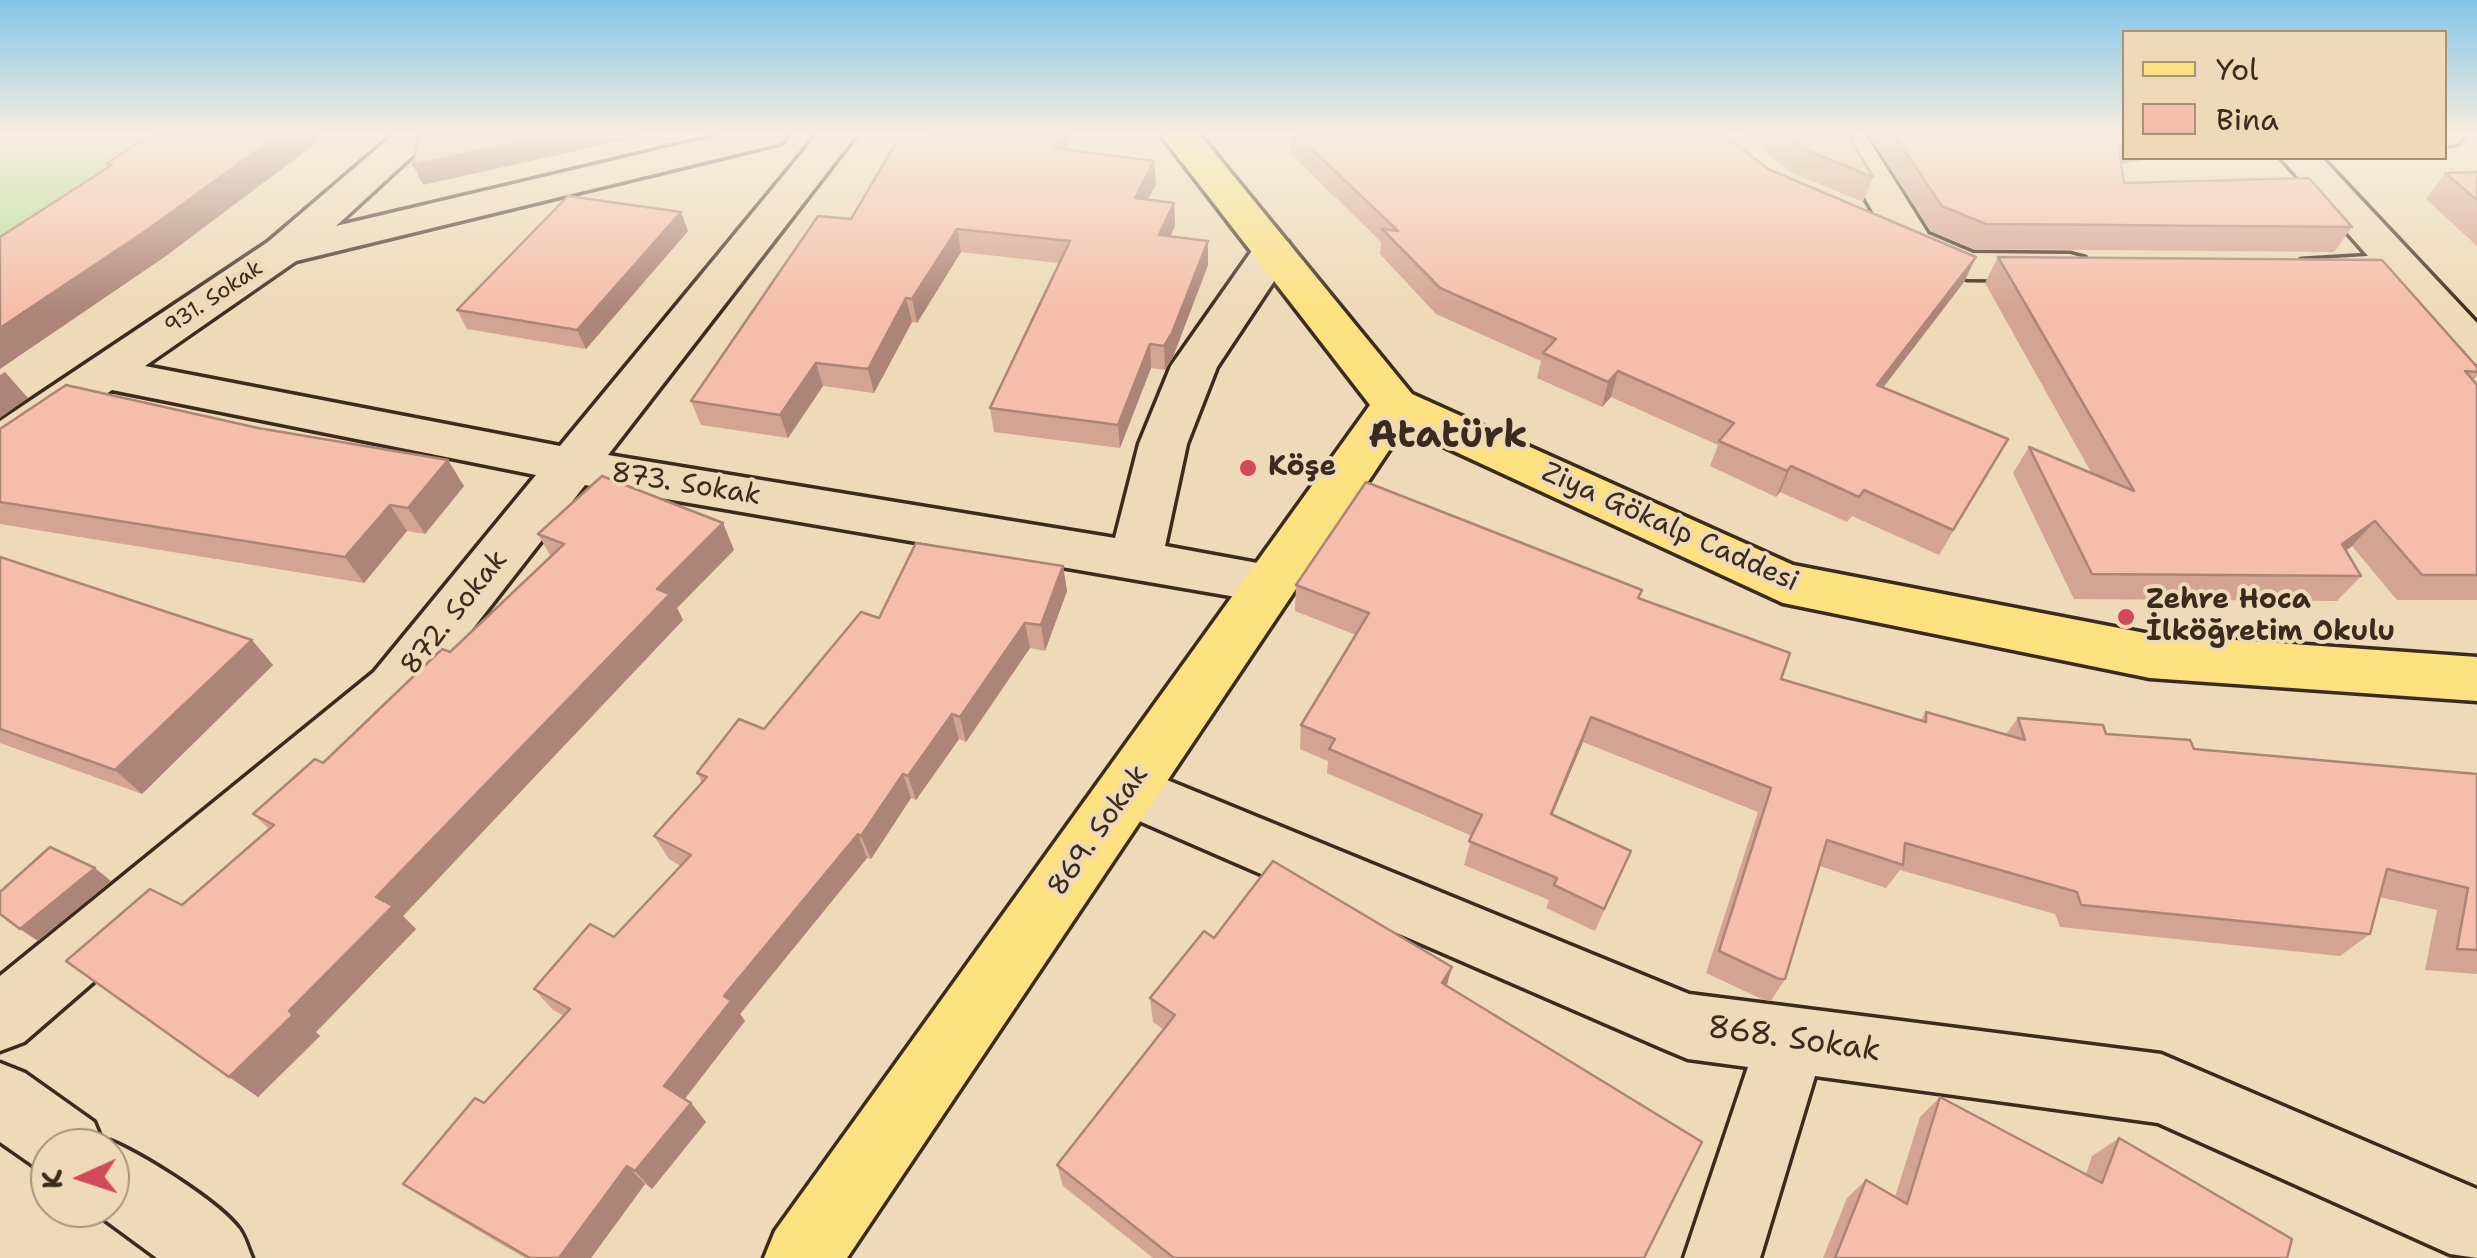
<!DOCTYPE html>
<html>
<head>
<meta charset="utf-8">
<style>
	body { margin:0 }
	#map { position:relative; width:2477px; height:1258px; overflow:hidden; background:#eed9b8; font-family:"Shantell Sans",sans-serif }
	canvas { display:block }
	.legend { position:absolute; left:2122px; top:30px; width:325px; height:130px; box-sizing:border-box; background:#eed9b8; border:2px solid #a6937a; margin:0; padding:12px 18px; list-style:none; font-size:30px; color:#3b2a1e }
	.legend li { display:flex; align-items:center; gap:20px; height:50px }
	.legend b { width:50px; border:2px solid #a6937a }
	.north { position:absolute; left:30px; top:1128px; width:100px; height:100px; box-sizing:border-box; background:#eed9b8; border:2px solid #a6937a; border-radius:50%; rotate:267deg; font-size:28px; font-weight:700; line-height:40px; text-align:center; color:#3b2a1e }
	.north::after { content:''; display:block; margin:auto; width:35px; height:45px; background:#d1495b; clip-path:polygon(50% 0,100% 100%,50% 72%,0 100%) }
</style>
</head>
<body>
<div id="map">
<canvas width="2477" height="1258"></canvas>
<ul class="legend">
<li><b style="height:12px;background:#fbe180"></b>Yol</li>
<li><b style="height:28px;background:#f5bdab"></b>Bina</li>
</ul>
<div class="north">K</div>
</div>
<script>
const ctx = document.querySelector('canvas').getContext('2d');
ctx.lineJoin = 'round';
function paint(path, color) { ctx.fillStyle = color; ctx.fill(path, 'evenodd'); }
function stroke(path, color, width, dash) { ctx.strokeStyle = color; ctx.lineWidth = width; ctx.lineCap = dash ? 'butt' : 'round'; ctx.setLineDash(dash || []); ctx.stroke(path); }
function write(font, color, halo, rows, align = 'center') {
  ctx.font = font + ' "Shantell Sans",sans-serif'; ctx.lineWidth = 8; ctx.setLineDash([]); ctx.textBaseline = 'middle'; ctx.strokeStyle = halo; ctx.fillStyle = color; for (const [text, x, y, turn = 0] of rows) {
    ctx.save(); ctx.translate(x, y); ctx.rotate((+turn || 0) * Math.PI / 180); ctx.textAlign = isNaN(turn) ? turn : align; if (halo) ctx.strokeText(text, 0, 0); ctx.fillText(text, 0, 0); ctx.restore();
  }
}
paint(new Path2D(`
	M0 135H183L0 256Z`), '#b5e09d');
const minor = new Path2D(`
	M393 135H435L336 226 721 135H787L782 143 296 261 145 366 560 446 817 135H856L608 455 1115 538 1139 444 1171 366 1258 242 1273 238 1288 242 1294 251 1217 367 1187 444 1165 546 1290 569 1298 583 1290 597 1271 603 585 485 414 704 24 1042 0 1051V976L374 672 536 475 112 390 17 456 0 461V421L268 242Z
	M1828 135H1866L1928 234 1973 253 2070 254 2085 258 2091 267 2085 276 2070 280 1967 279 1887 247 1881 238 1885 232Z
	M2444 135H2464L2459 143 2444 146Z
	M2281 158H2322L2477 323V364L2461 360 2391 282H2316L2301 278 2295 269 2301 260 2368 256Z
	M1128 764 1689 994 2161 1054 2477 1189V1258L2450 1254 2158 1123 1815 1076 1760 1258H1684L1748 1067 1688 1059 1664 1049 1107 807 1098 789 1107 771Z
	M0 1063 25 1073 94 1122 103 1144 110 1141C142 1154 219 1202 239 1229 245 1237 248 1249 252 1258H157L89 1208H110V1148H50V1177L0 1142Z`);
const major = new Path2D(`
	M1161 135H1200L1412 394 1793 565 2150 634 2477 657V701L2150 678 1783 603 1404 428 847 1258H764L775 1231 1370 405Z`);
stroke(minor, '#3b2a1e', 7);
stroke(major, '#3b2a1e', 7);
paint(minor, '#eed9b8');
paint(major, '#fbe180');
paint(new Path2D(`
	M1291 135H1724L1768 169 1976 257 1964 282 1883 388 2008 439 1939 555 1852 516 1847 522 1780 492 1776 497 1710 466 1718 445 1611 397 1602 407 1537 378 1541 361 1436 314 1380 254 1381 242 1291 154Z
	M1742 135H1848L1873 177 1863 202 1791 172Z
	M1868 135H2124V158H2154L2121 164 2124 183 2352 227 2334 252 1974 249 1931 231Z
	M1066 149 1154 161 1156 184 1148 200 1174 203 1175 226 1170 237 1208 265 1173 357 1165 370 1151 368 1120 448 994 432 990 408 1059 263 961 252 917 323 912 322 874 393 823 386 788 438 701 425 691 401 851 219Z
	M2477 172V246L2426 199 2445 173Z
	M688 231 586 349 467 329 457 310Z
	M1998 257 2477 367V376L2473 380 2477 385V600H2397L2352 546 2346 551 2361 576 2337 601 2074 599 2013 473 2029 447 2092 474 1985 283Z
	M0 429 464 486 425 534 407 531 364 583 0 524Z
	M723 523 734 550 677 608 683 620 403 916 416 929 316 1032 320 1036 258 1097 182 905 269 829 253 814 323 763 450 652 551 557 538 534Z
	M0 557 273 665 142 794 0 743Z
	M1063 566 1067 591 1045 651 1030 648 966 742 959 739 916 800 911 798 871 859 867 858 740 1014 745 1021 684 1099 691 1103 706 1122 652 1189 645 1184 591 1258H525L428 1201 403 1184 484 1103 564 1016 553 1010 534 989 614 937 681 866 669 859 654 836 702 782 697 773 764 729 879 618Z
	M1296 585 1639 598 1781 679 1921 720 1926 712 2006 734 2018 718 2194 749 2477 774V974L2425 970 2437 910 2379 897 2370 934 2340 956 2060 927 2055 914 1900 870 1886 888 1820 866 1785 979 1771 1001 1764 1000 1706 973 1758 812 1583 742 1552 815 1631 851 1595 931 1546 908 1549 900 1464 865 1472 836 1327 773 1328 761 1300 749 1301 725 1356 635 1295 611Z
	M1214 938 1447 986 1644 1258H1153L1063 1186 1057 1165 1164 1030 1153 1022 1150 998Z
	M1940 1097 2086 1174 2092 1156 2119 1138 2287 1258H1823L1847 1198 1866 1180 1895 1197 1920 1117Z`), '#d3a393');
paint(new Path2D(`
	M278 135H327L166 256 0 369V328Z
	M551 135H647L423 185 413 165Z
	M1060 135H1072L1058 171 1055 148Z
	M2124 141V158H2154L2105 167 2118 143Z
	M1154 161 1156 184 1137 221 1135 198Z
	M1174 203 1175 226 1160 259 1159 235Z
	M681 212 688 231 586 349 577 330Z
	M957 229 961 252 917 323 912 299Z
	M1208 241V265L1173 357 1165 370 1164 346Z
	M1976 257 1964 282 1865 411 1877 385Z
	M906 298 912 322 874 393 868 369Z
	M1150 344 1151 368 1120 448 1118 425Z
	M816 363 823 386 788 438 780 415Z
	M1618 371 1611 397 1602 407 1608 382Z
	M5 372 28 398 0 418V375Z
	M448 460 464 486 425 534 408 508Z
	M1791 466 1780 492 1776 497 1787 471Z
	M390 505 407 531 364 583 345 557Z
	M2375 521 2352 546 2319 569 2342 544Z
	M723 523 734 550 677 608 683 620 403 916 416 929 316 1032 320 1036 258 1097 229 1077 289 1011 376 897 657 589Z
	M1063 566 1067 591 1045 651 1041 625Z
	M1025 623 1030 648 966 742 960 717Z
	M252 640 273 665 142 794 115 770Z
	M952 714 959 739 916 800 908 776Z
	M1591 717 1583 742 1543 837 1551 814Z
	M903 774 911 798 871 859 861 836Z
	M858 834 867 858 740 1014 745 1021 680 1105 664 1086 724 996Z
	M95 868 111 881 38 941 20 929Z
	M1452 967 1445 992 1442 983Z
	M691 1103 706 1122 652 1189 635 1171Z
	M627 1166 645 1184 591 1258H559Z`), '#ac8478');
const building = new Path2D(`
	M150 135H278L147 230 0 328V237L112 165 106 164Z
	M419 135H551L413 165Z
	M927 135H1060L1055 148 1154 161 1135 198 1174 203 1159 235 1208 241 1172 333 1164 346 1150 344 1118 425 990 408 1070 241 957 229 912 299 906 298 868 369 816 363 780 415 691 401 818 216 851 219 899 138H925Z
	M1297 135H1724L1768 169 1976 257 1877 385 2008 439 1953 530 1864 490 1859 497 1791 466 1787 471 1719 441 1734 423 1618 371 1608 382 1543 353 1556 339 1440 288 1382 229 1398 231Z
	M1783 135H1848L1873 177 1799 147Z
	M1894 135H2124V141L2118 143 2124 183 2309 178 2352 227 1986 224 1942 206Z
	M2477 172V200L2445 173Z
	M568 196 681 212 577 330 457 310Z
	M1998 257 2382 260 2477 367V372L2465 371 2477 385V575H2422L2375 521 2342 544 2361 576 2092 574 2029 447 2134 491Z
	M66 385 258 428 448 460 408 508 390 505 345 557 0 502V429Z
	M602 476 723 523 657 589 670 594 376 897 393 906 289 1011 293 1015 229 1077 66 961 150 889 182 905 274 825 253 814 315 759 323 763 442 649 450 652 564 544 538 534Z
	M1366 482 1642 590 1638 598 1790 653 1781 679 1926 722V712L2025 740 2018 718 2103 725 2106 734 2190 740 2194 749 2477 774V950L2457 949 2468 888 2387 869 2370 934 2081 905 2077 892 1905 843 1903 865 1827 840 1785 979H1779L1719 951 1771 788 1591 717 1551 814 1631 851 1604 909 1554 885 1557 878 1469 841 1482 815 1329 749 1335 739 1301 725 1369 613 1296 585Z
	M916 543 1063 566 1041 625 1025 623 960 717 952 714 908 776 903 774 861 836 858 834 724 996 731 1001 664 1086 691 1103 635 1171 627 1166 559 1258H530L403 1184 475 1098 484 1103 570 1009 534 989 590 924 614 937 691 855 654 836 707 777 697 773 739 719 764 729 861 612 879 618Z
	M0 557 252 640 115 770 0 729Z
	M50 847 95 868 20 929 0 914V892Z
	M1273 861 1452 967 1442 983 1702 1142 1644 1258H1174L1057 1165 1175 1015 1150 998 1204 931 1214 938Z
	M1940 1097 2102 1183 2119 1138 2292 1239 2287 1258H1835L1866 1180 1907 1204Z`);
paint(building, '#f5bdab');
stroke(building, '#ac8478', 2.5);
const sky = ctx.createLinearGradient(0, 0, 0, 311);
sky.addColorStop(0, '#84c5e8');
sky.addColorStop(0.43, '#f7eedf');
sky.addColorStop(1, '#f7eedf00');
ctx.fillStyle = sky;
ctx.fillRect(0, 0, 2477, 311);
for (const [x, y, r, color] of [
	[1248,468,10,"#d1495b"],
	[2126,617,10,"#d1495b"]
]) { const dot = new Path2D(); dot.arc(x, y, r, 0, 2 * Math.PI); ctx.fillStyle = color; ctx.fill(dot); stroke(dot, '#eed9b8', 4); }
write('22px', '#3b2a1e', '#eed9b8', [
	["931. Sokak",214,298,-34]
]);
write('bold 28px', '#3b2a1e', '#eed9b8', [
	["Köşe",1268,468],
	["Zehre Hoca",2146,601],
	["İlköğretim Okulu",2146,633]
], 'left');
write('28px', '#3b2a1e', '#eed9b8', [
	["873. Sokak",686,485,9],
	["Ziya Gökalp Caddesi",1670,528,24],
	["872. Sokak",455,613,-51],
	["869. Sokak",1099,831,-55]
]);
write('32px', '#3b2a1e', '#eed9b8', [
	["868. Sokak",1794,1040,8]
]);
write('bold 38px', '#3b2a1e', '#eed9b8', [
	["Atatürk",1448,437]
]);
</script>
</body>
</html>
